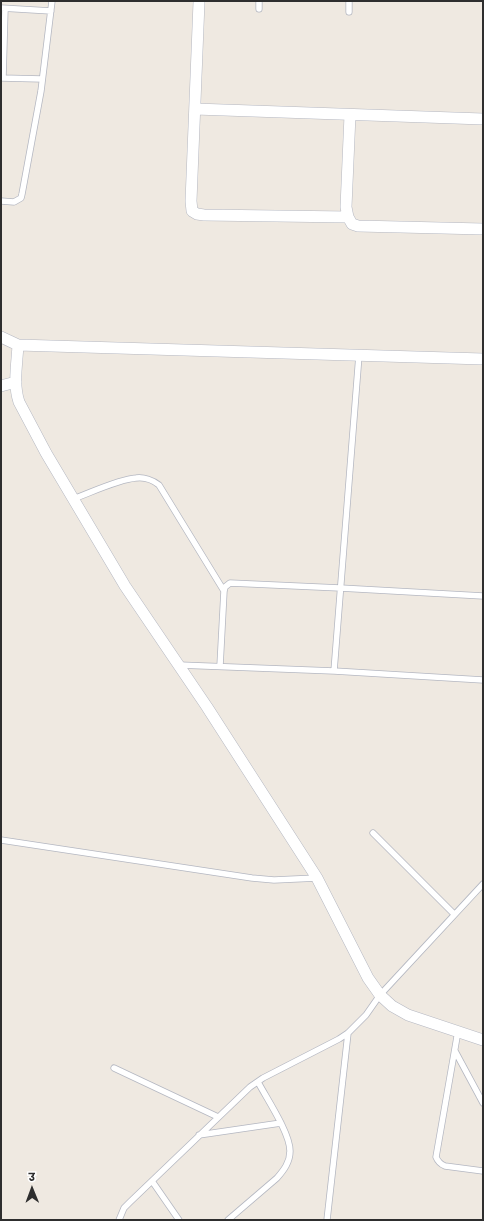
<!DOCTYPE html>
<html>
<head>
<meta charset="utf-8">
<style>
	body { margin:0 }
	#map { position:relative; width:484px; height:1221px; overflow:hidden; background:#efe9e1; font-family:Poppins,"Noto Sans Devanagari",sans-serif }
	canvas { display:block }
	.frame { position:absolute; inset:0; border:2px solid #2e2e2e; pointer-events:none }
	.north { position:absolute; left:12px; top:1169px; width:40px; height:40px; -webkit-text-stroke:3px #fff; paint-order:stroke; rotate:359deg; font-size:11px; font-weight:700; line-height:16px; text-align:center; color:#2e2e2e }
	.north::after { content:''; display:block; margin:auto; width:14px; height:18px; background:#2e2e2e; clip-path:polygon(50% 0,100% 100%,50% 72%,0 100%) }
</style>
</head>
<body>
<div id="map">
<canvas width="484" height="1221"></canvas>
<div class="frame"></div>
<div class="north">उ</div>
</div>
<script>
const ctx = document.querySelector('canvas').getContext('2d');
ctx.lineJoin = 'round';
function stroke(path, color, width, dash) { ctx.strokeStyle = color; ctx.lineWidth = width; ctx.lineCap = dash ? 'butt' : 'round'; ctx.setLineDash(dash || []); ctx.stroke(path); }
const service = new Path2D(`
	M1 8 51 11
	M259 9V1
	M349 12V1
	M1 78 42 79
	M3 78 5 9
	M1 201 14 202 21 198 22 194 41 91 52 1
	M73 499C90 493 119 479 136 478 144 477 153 480 159 485L224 591
	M179 665 334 671 483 680
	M220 666 224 591 225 587 230 583 340 588 483 596
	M334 671 359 355
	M373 833 454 914
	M1 840 252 878 274 880 317 878
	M458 1031 436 1157C438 1162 440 1164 445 1166L483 1171
	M455 1051 483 1103
	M114 1068 218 1117
	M199 1135 281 1123
	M152 1181 179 1220
	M119 1220 124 1208 130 1202 250 1087 263 1078 339 1039 348 1033 366 1015 380 995 483 884
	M228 1220 277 1178C284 1170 290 1162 290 1151 290 1133 267 1099 258 1082
	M327 1220 348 1033`);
const minor = new Path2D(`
	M199 2 191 201 192 211 197 214 204 215 348 217
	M195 109 483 119
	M350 115 346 207 348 217 352 224 358 226 483 229
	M1 337 18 345 483 359
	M18 345C17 364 13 384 19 402L46 453 125 586 207 707 317 878 368 978 380 995 392 1006 408 1015 483 1040
	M1 386 16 382`);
stroke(service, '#b4b7c1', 7);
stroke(minor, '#b4b7c1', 12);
stroke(service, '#fff', 5.5);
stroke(minor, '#fff', 11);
</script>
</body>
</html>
